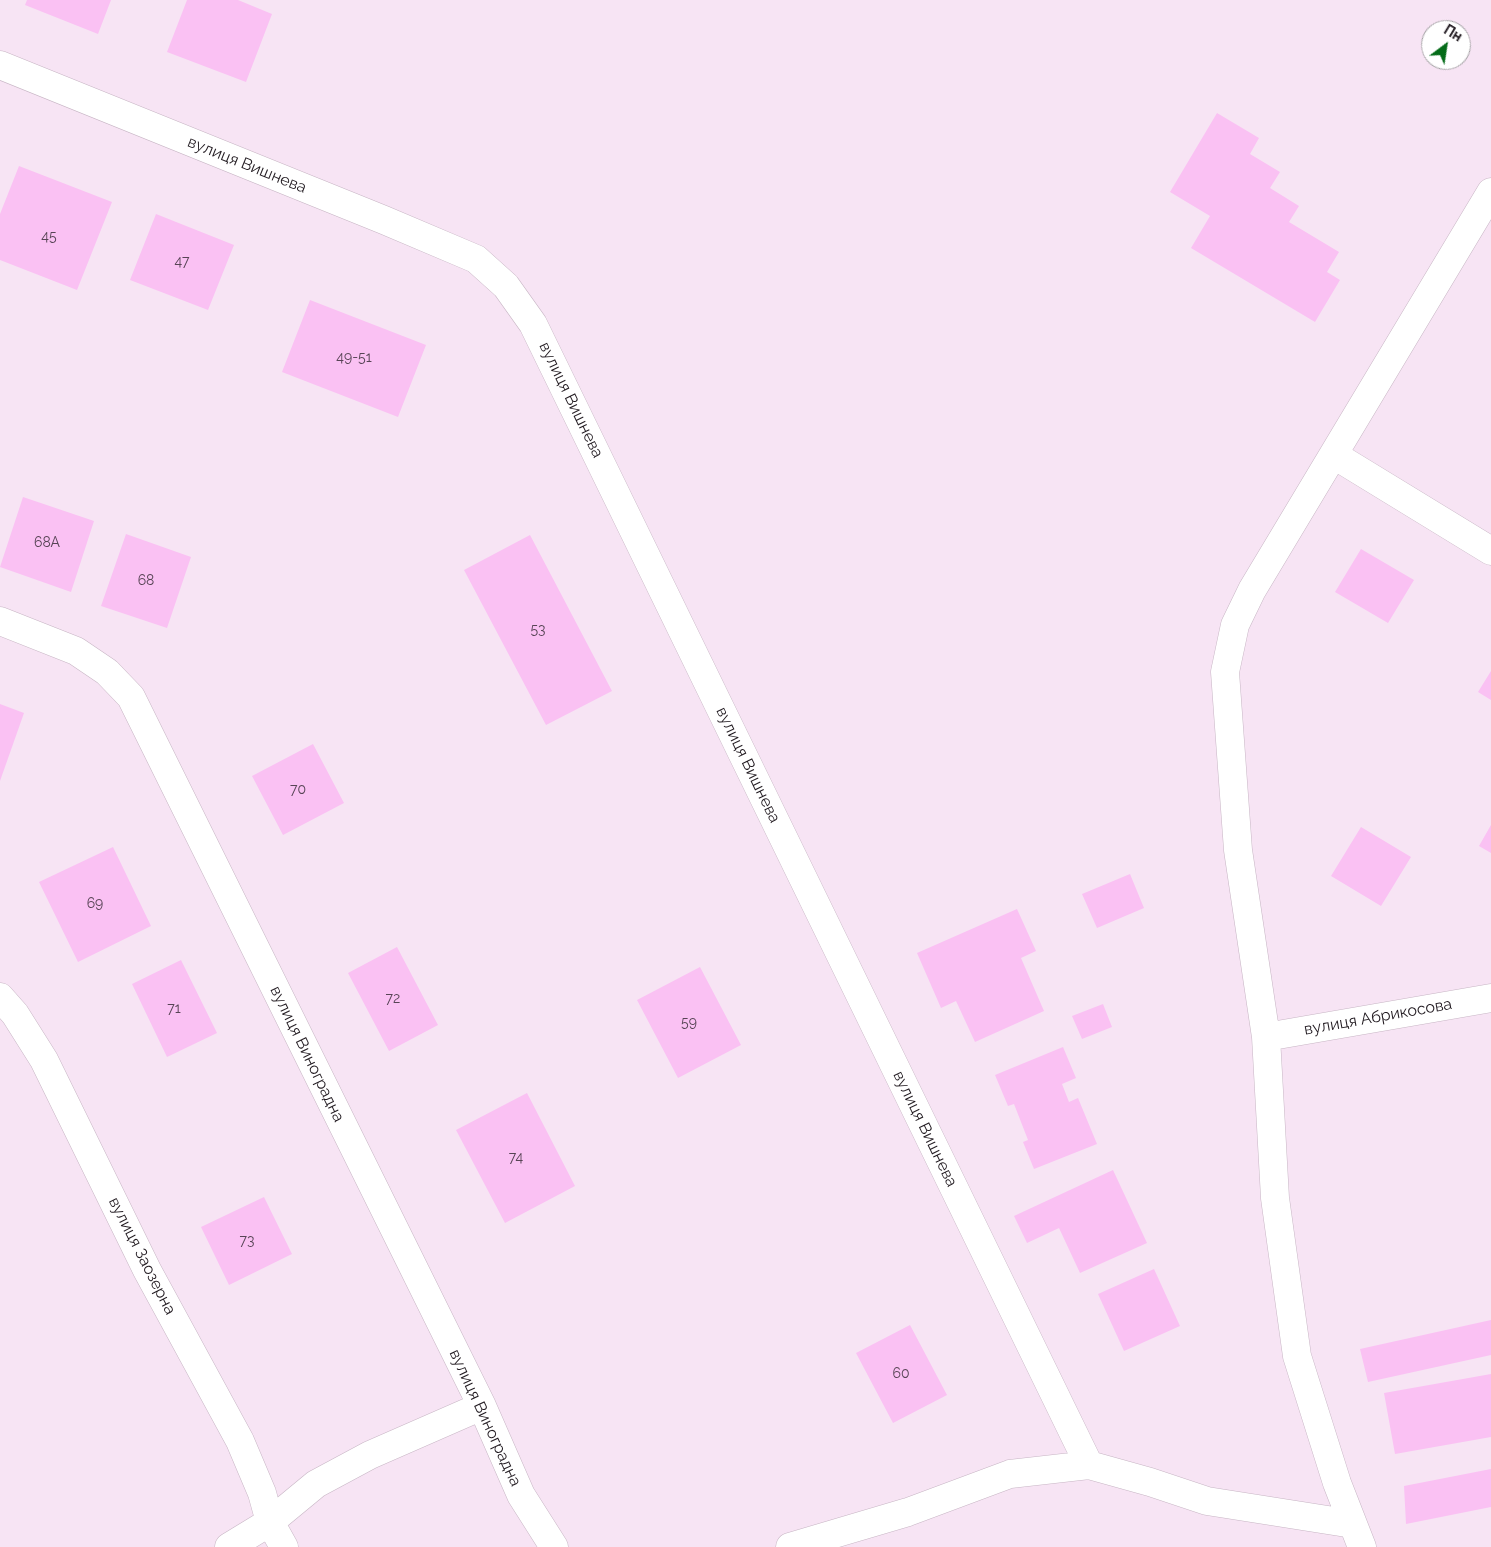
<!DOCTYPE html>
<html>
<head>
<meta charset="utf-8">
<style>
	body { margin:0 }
	#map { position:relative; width:1491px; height:1547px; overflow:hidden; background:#f7e4f4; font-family:Raleway,sans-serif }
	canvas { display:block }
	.north { position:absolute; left:1421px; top:20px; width:50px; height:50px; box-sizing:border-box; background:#fff; border:1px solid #a6a3a6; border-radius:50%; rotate:31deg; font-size:14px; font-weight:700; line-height:20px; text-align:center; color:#211a20 }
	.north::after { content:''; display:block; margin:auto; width:18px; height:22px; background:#046b18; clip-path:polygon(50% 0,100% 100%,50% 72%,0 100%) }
</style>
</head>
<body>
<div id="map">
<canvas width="1491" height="1547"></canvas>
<div class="north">Пн</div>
</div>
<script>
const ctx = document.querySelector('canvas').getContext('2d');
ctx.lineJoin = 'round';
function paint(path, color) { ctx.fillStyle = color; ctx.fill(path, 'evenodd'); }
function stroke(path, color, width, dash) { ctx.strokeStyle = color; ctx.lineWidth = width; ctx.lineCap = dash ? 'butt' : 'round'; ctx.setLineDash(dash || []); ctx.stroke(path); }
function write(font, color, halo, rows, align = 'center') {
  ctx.font = font + ' Raleway,sans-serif'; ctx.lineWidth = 4; ctx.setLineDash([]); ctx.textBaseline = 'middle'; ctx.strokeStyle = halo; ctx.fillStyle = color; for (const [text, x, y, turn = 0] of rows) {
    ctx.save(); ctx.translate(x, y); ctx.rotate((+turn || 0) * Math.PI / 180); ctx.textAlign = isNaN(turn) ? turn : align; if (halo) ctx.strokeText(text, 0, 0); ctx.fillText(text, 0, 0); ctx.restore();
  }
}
paint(new Path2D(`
	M27 0H111L98 34 25 5Z
	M187 0H238L272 14 246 82 167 52Z
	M1217 113 1259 138 1250 154 1280 172 1270 188 1299 206 1289 222 1339 252 1327 272 1340 280 1315 322 1191 248 1210 216 1170 192Z
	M19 166 112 202 77 290 0 260V214Z
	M156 214 234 245 208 310 130 280Z
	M310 300 426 345 398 417 282 372Z
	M23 497 94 521 71 592 0 567Z
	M126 534 191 557 167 628 101 606Z
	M530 535 612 691 546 725 464 570Z
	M1361 549 1414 580 1388 623 1335 592Z
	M1491 671V700L1478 692Z
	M0 704 24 713 0 781Z
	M313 744 344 803 283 835 252 776Z
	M1491 825V853L1479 846Z
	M1361 827 1411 857 1381 906 1331 876Z
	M113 847 151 926 78 962 39 882Z
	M1130 874 1144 908 1097 928 1082 894Z
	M1017 909 1036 951 1021 958 1044 1011 975 1042 956 1001 941 1008 917 953Z
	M397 947 438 1025 389 1051 348 973Z
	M181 960 217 1033 167 1057 132 984Z
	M700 967 741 1045 678 1078 637 1000Z
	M1103 1004 1112 1027 1082 1039 1072 1016Z
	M1063 1047 1076 1078 1062 1084 1069 1102 1078 1098 1097 1144 1034 1169 1023 1142 1028 1140 1014 1104 1008 1106 995 1075Z
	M527 1093 575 1186 505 1223 456 1130Z
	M1113 1170 1147 1243 1080 1273 1059 1228 1027 1243 1014 1216Z
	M264 1197 292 1254 229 1285 201 1227Z
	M1154 1269 1180 1326 1124 1351 1098 1294Z
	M1491 1320V1355L1368 1382 1360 1349Z
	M910 1325 947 1395 893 1423 856 1353Z
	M1491 1374V1437L1395 1454 1384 1393Z
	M1491 1469V1507L1406 1524 1404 1486Z`), '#fac1f3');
const minor = new Path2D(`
	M0 65 384 220 476 259 506 286 533 324 1089 1465 1010 1474 908 1512 790 1547
	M1334 455 1491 551
	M0 621 76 651 107 672 131 697 482 1406 521 1495 554 1547
	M0 997 15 1014 44 1060 147 1270 240 1441 262 1493 270 1522 284 1547
	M1266 1037 1491 998
	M1089 1465 1150 1482 1207 1501 1353 1524 1362 1547
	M1353 1524 1337 1483 1297 1356 1275 1198 1266 1037 1238 850 1225 672 1235 625 1252 590 1491 192
	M229 1547 270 1522 316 1484 370 1455 482 1406`);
stroke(minor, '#c7b5c4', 29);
stroke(minor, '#fff', 28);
write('14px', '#574455', null, [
	["45",49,237],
	["47",182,262],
	["49-51",354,358],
	["68А",47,543],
	["68",146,581],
	["53",538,630],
	["70",298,790],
	["69",95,904],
	["72",393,999],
	["71",174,1009],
	["59",689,1023],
	["74",516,1158],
	["73",247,1241],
	["60",901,1374]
]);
write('16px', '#211a20', '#fff', [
	["вулиця Вишнева",247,165,22],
	["вулиця Вишнева",571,400,64],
	["вулиця Вишнева",748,765,64],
	["вулиця Абрикосова",1378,1017,-10],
	["вулиця Виноградна",307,1054,64],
	["вулиця Вишнева",925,1129,64],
	["вулиця Заозерна",142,1256,63],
	["вулиця Виноградна",485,1418,65]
]);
</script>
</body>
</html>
